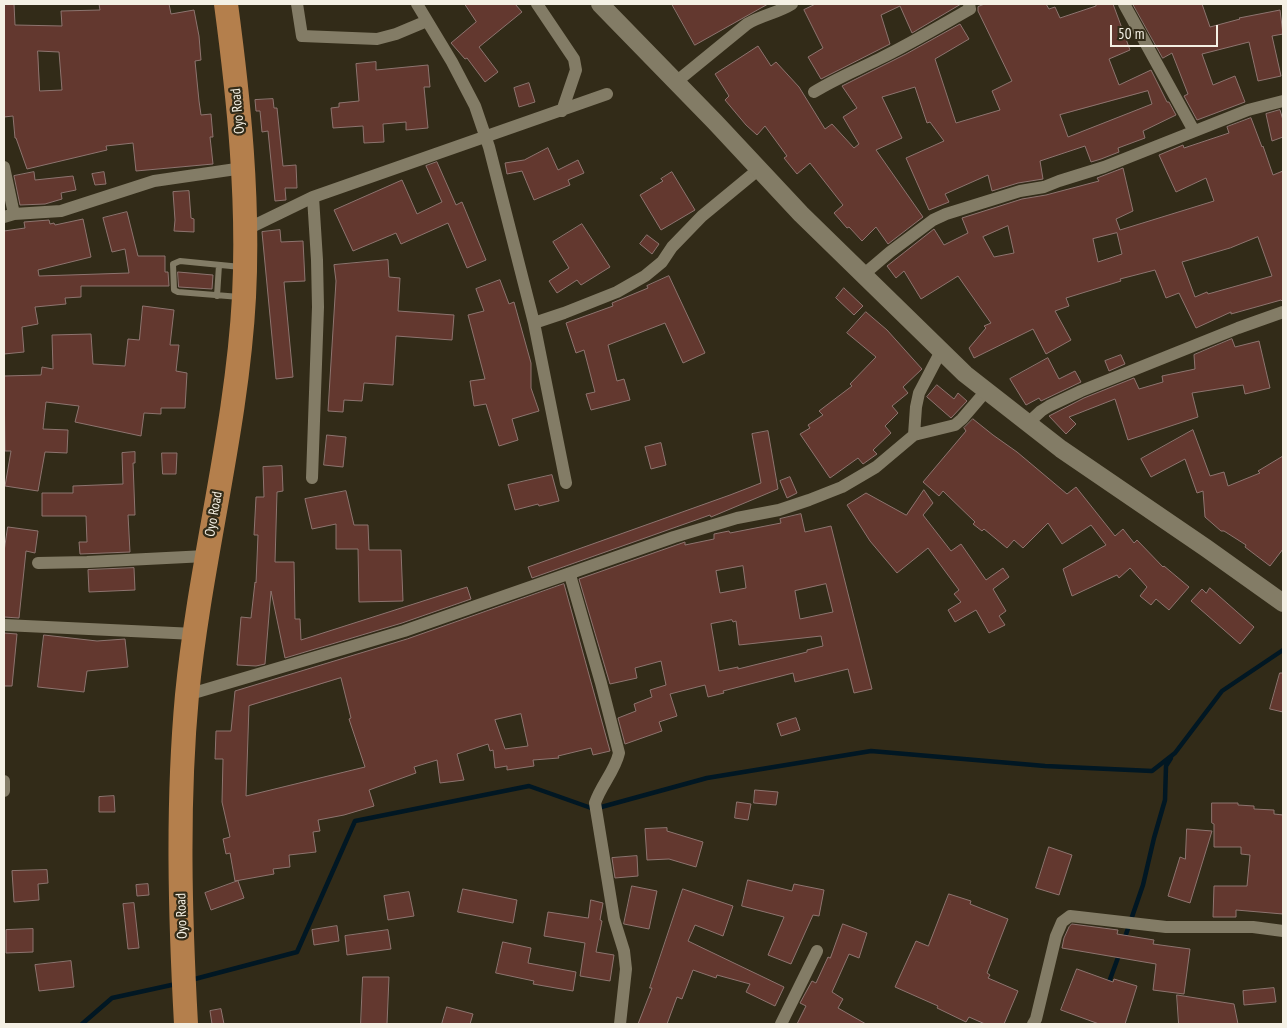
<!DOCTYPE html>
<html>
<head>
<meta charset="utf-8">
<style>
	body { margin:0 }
	#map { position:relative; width:1287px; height:1028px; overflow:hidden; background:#322b18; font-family:"PT Sans Narrow",sans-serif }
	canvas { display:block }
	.frame { position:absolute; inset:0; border:5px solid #f4f0e4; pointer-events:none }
	.scale { position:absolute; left:1110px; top:25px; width:108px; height:22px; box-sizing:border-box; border:2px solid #f4f0e4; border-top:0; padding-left:6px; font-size:15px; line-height:18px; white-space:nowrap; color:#f4f0e4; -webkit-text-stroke:4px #322b18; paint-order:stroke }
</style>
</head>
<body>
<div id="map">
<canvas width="1287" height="1028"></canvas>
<div class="frame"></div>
<div class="scale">50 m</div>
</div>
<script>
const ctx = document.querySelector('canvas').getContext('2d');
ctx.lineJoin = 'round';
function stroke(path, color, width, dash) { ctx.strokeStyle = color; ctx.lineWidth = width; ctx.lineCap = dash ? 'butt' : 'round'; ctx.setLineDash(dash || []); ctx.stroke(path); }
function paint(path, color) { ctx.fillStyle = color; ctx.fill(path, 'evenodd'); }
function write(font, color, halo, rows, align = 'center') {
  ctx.font = font + ' "PT Sans Narrow",sans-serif'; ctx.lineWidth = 4.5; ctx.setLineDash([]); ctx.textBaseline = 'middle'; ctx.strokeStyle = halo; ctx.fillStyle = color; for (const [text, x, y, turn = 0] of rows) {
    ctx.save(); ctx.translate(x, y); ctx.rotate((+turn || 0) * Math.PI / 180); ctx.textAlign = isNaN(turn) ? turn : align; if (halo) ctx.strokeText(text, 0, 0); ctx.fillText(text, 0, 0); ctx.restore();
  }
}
stroke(new Path2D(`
	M1124 940 1143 885 1154 838 1165 800 1166 766 1171 758
	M191 980 297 952 355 821 529 786 594 809 707 778 871 751 1045 766 1152 771 1175 753 1222 691 1283 650
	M1108 985 1120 952
	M82 1024 112 998 176 984`), '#011723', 4.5);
const building = new Path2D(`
	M4 4H14L15 25 62 26 61 11 100 10 99 4H169L171 14 194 10 199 36 201 60 195 61 199 101 201 115 211 114 213 137H210L213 164 136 171 133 143 106 146 107 150 27 169 16 138H15L13 116 4 117ZM38 51 59 52 62 90 40 91Z
	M465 4H515L522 12 479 47 498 72 485 82 467 58 465 59 451 43 476 22Z
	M672 4H768L695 45Z
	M816 4H961L912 33 900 6 881 15 890 44 821 79 808 57 823 48 804 10Z
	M985 4H1046L1049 9 1055 7 1060 18 1096 6V4H1113L1130 50 1109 59 1119 85 1151 70 1167 102H1169L1176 115 1143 131 1145 138 1118 148 1119 152 1101 159 1091 162 1085 146 1040 161 1043 179 1018 183 992 191 988 175 945 194 949 202 929 210 906 158 944 141 930 122 927 123 915 87 882 97 902 138 876 150 923 217 888 244 876 227 862 241 849 227 847 228 834 213 843 205 810 163 797 174 784 158 787 156 765 126 757 135 746 125 725 100 729 96 715 74 758 46 771 66 776 62 799 87 825 129 832 124 854 148 859 144 843 117 857 108 842 86 906 54 960 24 969 39 935 59 956 123 1000 110 992 91 1012 81 978 11V7ZM1148 91 1152 104 1068 137 1060 115Z
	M1133 4H1202L1210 27 1240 19 1239 18 1280 10 1283 34 1272 36 1281 76 1258 81 1249 42 1202 54 1213 85 1235 76 1245 102 1197 120 1184 96 1188 94 1172 53 1163 58Z
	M376 62V70L428 65 430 87H424L428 128 406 130V122L383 124 384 142 364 143 363 126 333 128 331 108 339 107V103L359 101 356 64Z
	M529 83 535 102 519 107 514 88Z
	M273 99 274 108H277L283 166 296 165 297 188H285L286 200 275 201 268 131 262 132 260 111H256L255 100Z
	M1280 110 1283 120V137L1272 141 1266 114Z
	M1251 118 1262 147 1263 146 1273 175 1283 171V302L1281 300 1231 314V312L1196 328 1179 293 1166 298 1155 270 1120 279 1121 281 1066 298 1069 306 1055 311 1071 340 1046 354 1033 329 974 358 969 348 986 328 984 326 991 323 958 276 921 299 904 271 896 278 887 266 934 229 944 245 968 233 962 218 1022 199 1046 195 1099 181 1097 178 1123 168 1133 211 1116 219 1120 230 1214 201 1206 178 1176 192 1159 155 1183 145 1184 148 1229 133 1227 127ZM1008 226 1014 253 994 257 983 237ZM1117 233 1122 254 1098 262 1093 239ZM1258 237 1272 276 1208 294 1207 292 1195 297 1182 262 1230 248Z
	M548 148 558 170 578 160 584 173 568 180 570 185 534 200 522 171 507 174 505 163 524 160Z
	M437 162 456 205 462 202 486 260 467 268 448 223 401 244 396 233 353 251 334 210 402 180 417 214 442 202 426 166Z
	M34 172 35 180 73 176 76 190 61 193 62 199 45 204 20 205 14 176Z
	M104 172 106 184 95 185 92 174Z
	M672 172 695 210 661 230 640 195 663 181 661 179Z
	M189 191 191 218 194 219V232L174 231 175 220 173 192Z
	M127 212 138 256H165V272H168L169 286H81V297L65 298 66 304 35 307 38 324 22 327 24 352 4 354V231L25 228 24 222 49 220 50 224 54 223 55 225 83 219 91 257 38 270 39 276 129 273 125 249 112 252 103 218Z
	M582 224 610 267 581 285 577 280 557 293 549 281 569 268 553 242Z
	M280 230 281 242 303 241 305 281 284 282 293 377 276 379 262 232Z
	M647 235 659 244 652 254 640 244Z
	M388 260 389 277 400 278 398 311 454 315 452 340 396 336 393 385 364 383 362 401 344 400 343 412 328 411 336 281 334 265Z
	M178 272 213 275 212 289 179 287Z
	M669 276 705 353 683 363 665 323 608 345 617 381 624 379 630 400 591 410 586 394 595 392 584 350 576 353 566 323 613 306 612 303 648 288 647 286Z
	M500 280 509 304 514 302 531 363V388L539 411 512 419 518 440 499 446 486 404 474 406 470 381 485 379 468 315 484 311 476 289Z
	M844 288 863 306 854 315 836 298Z
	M143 306 174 310 170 345H179L176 371 187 373 185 408H161V414L144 413 141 436 75 422 79 406 46 402 43 429 68 430 67 453 45 452 38 491 5 486 11 451H5L4 376 41 375 42 367 53 369 52 335 91 334 93 364 125 366 128 339 139 340Z
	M866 312 887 330 922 369 903 387 908 393 892 406 898 413 885 426 891 433 873 450 877 454 863 464 858 458 830 478 800 434 810 428 808 425 823 415 819 411 852 386 850 384 876 357 847 333Z
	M1232 339 1235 347 1259 341 1270 388 1245 394 1243 385 1192 393 1198 417 1128 440 1115 399 1069 417 1076 424 1066 434 1049 416 1084 398 1134 378 1139 389 1163 382 1162 376 1195 369 1194 355Z
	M1121 355 1125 364 1109 371 1105 361Z
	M1048 358 1059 379 1075 371 1081 382 1041 401 1039 398 1026 405 1010 379Z
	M937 385 954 399 958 393 967 401 951 418 927 397Z
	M973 419 993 435 1017 452 1067 494 1076 487 1115 536 1123 529 1134 543 1137 540 1163 567 1164 566 1189 587 1169 610 1156 599 1151 605 1140 596 1147 587 1130 568 1119 578 1117 575 1072 596 1063 569 1106 545 1091 525 1062 544 1048 523 1023 548 1014 540 1007 548 984 529 982 531 973 524 975 522 943 491 939 496 923 482 966 431 964 428Z
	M1193 430 1210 476 1224 472 1228 486 1260 473 1258 471 1283 456V549L1270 566 1245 547 1246 545 1224 531H1221L1205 517 1203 491 1197 493 1185 459 1151 477 1141 459Z
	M768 431 778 489 711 517 710 515 532 578 528 567 730 495 761 483 752 434Z
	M327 435 346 437 343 467 324 465Z
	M661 443 666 465 651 469 645 447Z
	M135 452V463H133L135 515H128L130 552 80 554 79 542H87L86 516H42V493H73V486L123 484 122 453Z
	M162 453H177L176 474H163Z
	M282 466 283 491 277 492 275 562H294L295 619H300L301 640 467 587 471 599 402 623 285 658 271 591 265 664 256 666 237 665 241 617 251 618 255 582 256 583 258 535H254L256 497H264L263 467Z
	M552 475 559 501 539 506 538 504 515 510 508 485Z
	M790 477 797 493 787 498 780 481Z
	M924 490 933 503 923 515 951 551 961 544 986 580 1003 568 1009 577 993 589 1006 611 999 616 1005 625 989 633 976 610 955 622 948 610 961 602 954 594 959 590 928 548 897 573 870 541 847 505 866 493 906 515Z
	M346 491 354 525H368L369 550H401L403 601 359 602 358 549H336V524L312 529 305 499Z
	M801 514 805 532 831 526 872 689 854 693 848 669 795 682 793 673 723 691 724 693 708 697 705 685 670 694 677 716 659 722 662 731 625 744 618 718 636 711 634 704 652 697 650 690 666 685 661 661 635 668 637 678 610 684 579 579 685 542V545L714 539V534L729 531 730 533 781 523 780 519ZM743 566 746 588 720 593 716 571ZM826 584 833 612 800 619 795 591ZM732 620 733 622 736 621 739 645 821 636 823 646 807 650V652L738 669V667L719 671 711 624Z
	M8 527 38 531 35 553 26 551 19 618 4 617V552Z
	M134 568 135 590 89 592 88 570Z
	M564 584 610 751 593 755 591 748 558 756 559 758 533 760 534 766 507 770V766L495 768 493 750 490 751 488 744 457 754 464 780 440 783 437 760 414 767 416 773 369 790 374 806 344 815 318 820 320 831 313 832 316 852 289 855 290 867 273 869 274 874 235 881 230 853 226 854 223 839 230 837 222 802 223 759H215L216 731H231L235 691 407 639ZM341 678 351 718 349 719 365 767 246 796 249 706ZM521 714 528 746 505 749 495 720Z
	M1210 588 1254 627 1240 644 1191 601 1202 589 1206 593Z
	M4 633 17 634 12 686H4Z
	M44 635 97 641 125 639 128 667 87 671 84 692 38 687Z
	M1280 673H1283V712L1270 709Z
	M796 718 800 730 781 736 777 724Z
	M755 790 778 792 776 805 754 803Z
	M114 796 115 812H99V797Z
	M737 802 751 804 748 820 735 818Z
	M1212 803H1238V805L1254 806V809L1274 810V814L1283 815V914L1236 910V917H1213L1214 886H1247L1250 855 1241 854V847H1214V824L1212 823Z
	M667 828V831L703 842 696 867 669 859 647 860 645 829Z
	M1187 829 1212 831 1190 903 1168 896 1180 857 1185 859Z
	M1049 847 1072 855 1059 895 1036 888Z
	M637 856 638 876 615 878 612 858Z
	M47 870 48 883 38 884 39 900 14 902 12 871Z
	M748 880 792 891 794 884 824 890 819 916 813 915 791 964 768 955 784 917 742 906Z
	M238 881 244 898 211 910 205 893Z
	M148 884 149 895 137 896 136 885Z
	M632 886 657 891 649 929 624 924Z
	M463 889 517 900 513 923 458 912Z
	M683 889 733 906 723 936 695 925 688 941 784 987 775 1006 746 992 750 984 717 975 716 978 693 970 682 999 677 997 667 1024H638L652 988H650Z
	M409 892 414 916 388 920 384 896Z
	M949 894 971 901 970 904 1008 919 987 973 990 975 988 978 1018 991 1004 1024H985L969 1017 966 1022 937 1008 938 1006 895 987 916 941 928 946Z
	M591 900 603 903 600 920 602 921 596 952 614 955 610 981 580 976 585 943 544 936 548 912 588 918Z
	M134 903 139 948 128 949 123 904Z
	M843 924 867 933 859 958 849 954 832 992 843 999 838 1008 866 1024H797L806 1006 800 1003 812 981 816 983 828 957 830 958Z
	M1072 924 1118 930 1117 934 1154 940 1153 944 1190 949 1184 994 1153 990 1156 964 1062 948 1064 938 1069 927Z
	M337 926 339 941 314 945 312 930Z
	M33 929V952L6 953V930Z
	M388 930 391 949 347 955 345 936Z
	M503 942 531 948 528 963 576 972 573 991 533 984 534 981 496 973Z
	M71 961 74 987 39 991 35 965Z
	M1077 969 1113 982 1114 979 1137 986 1125 1024H1099L1061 1010Z
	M363 977H389L387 1024H361Z
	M1274 988 1276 1002 1244 1005 1243 991Z
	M1177 995 1234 1004 1238 1024H1179Z
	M447 1007 473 1014 470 1024H442Z
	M221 1009 224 1024H212L210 1011Z`);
paint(building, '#63382f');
stroke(building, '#8d746f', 1);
stroke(new Path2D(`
	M217 296 219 265
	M240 297 178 292 174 290 173 264 180 261 241 267`), '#837c66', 6);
stroke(new Path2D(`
	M297 4 302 36 377 39 396 34 427 21
	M417 4 452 62 475 106 489 147 534 323
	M537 4 574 59 576 70 562 111
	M1124 4 1194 131
	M676 82 747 24C762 15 778 13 792 4
	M814 92C835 79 857 70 879 59 910 44 940 26 970 9L969 4
	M4 167 14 214
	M4 217 14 214 61 211 154 181 243 168
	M245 230 313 197 607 94
	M863 275 890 252 933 220 946 214 1020 191 1044 187 1059 181 1104 167 1248 110 1283 101
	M1028 423 1041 411 1049 406 1081 391 1238 328 1283 312
	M914 435 916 407 919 393 941 351
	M312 478 318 307 317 260 313 197
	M566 483 534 323 564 313 617 292 645 276 662 262 672 247 702 216 759 169
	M38 563 87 562 206 556
	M570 575 601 683 619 753C615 771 601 785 595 803L614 919 624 951 626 969 620 1024
	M4 625 195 634
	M187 695 404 631 674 537 737 518 779 510 809 500 842 487 876 467 914 435 955 425 962 419 986 391
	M4 781V791
	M781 1024 817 951
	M1033 1024 1036 1019 1056 936 1062 922 1070 916 1166 927H1253L1283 931`), '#837c66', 12);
stroke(new Path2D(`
	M600 4 715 122 801 214 965 374 1061 449 1206 548 1283 603`), '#837c66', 18);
stroke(new Path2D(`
	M186 1024C180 915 177 804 187 695 200 562 237 429 244 297 249 199 239 101 226 4`), '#b47f4c', 24);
write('14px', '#f4f0e4', '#322b18', [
	["Oyo Road",238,111,-95],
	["Oyo Road",214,514,-80],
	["Oyo Road",182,916,-92]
]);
</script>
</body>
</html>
